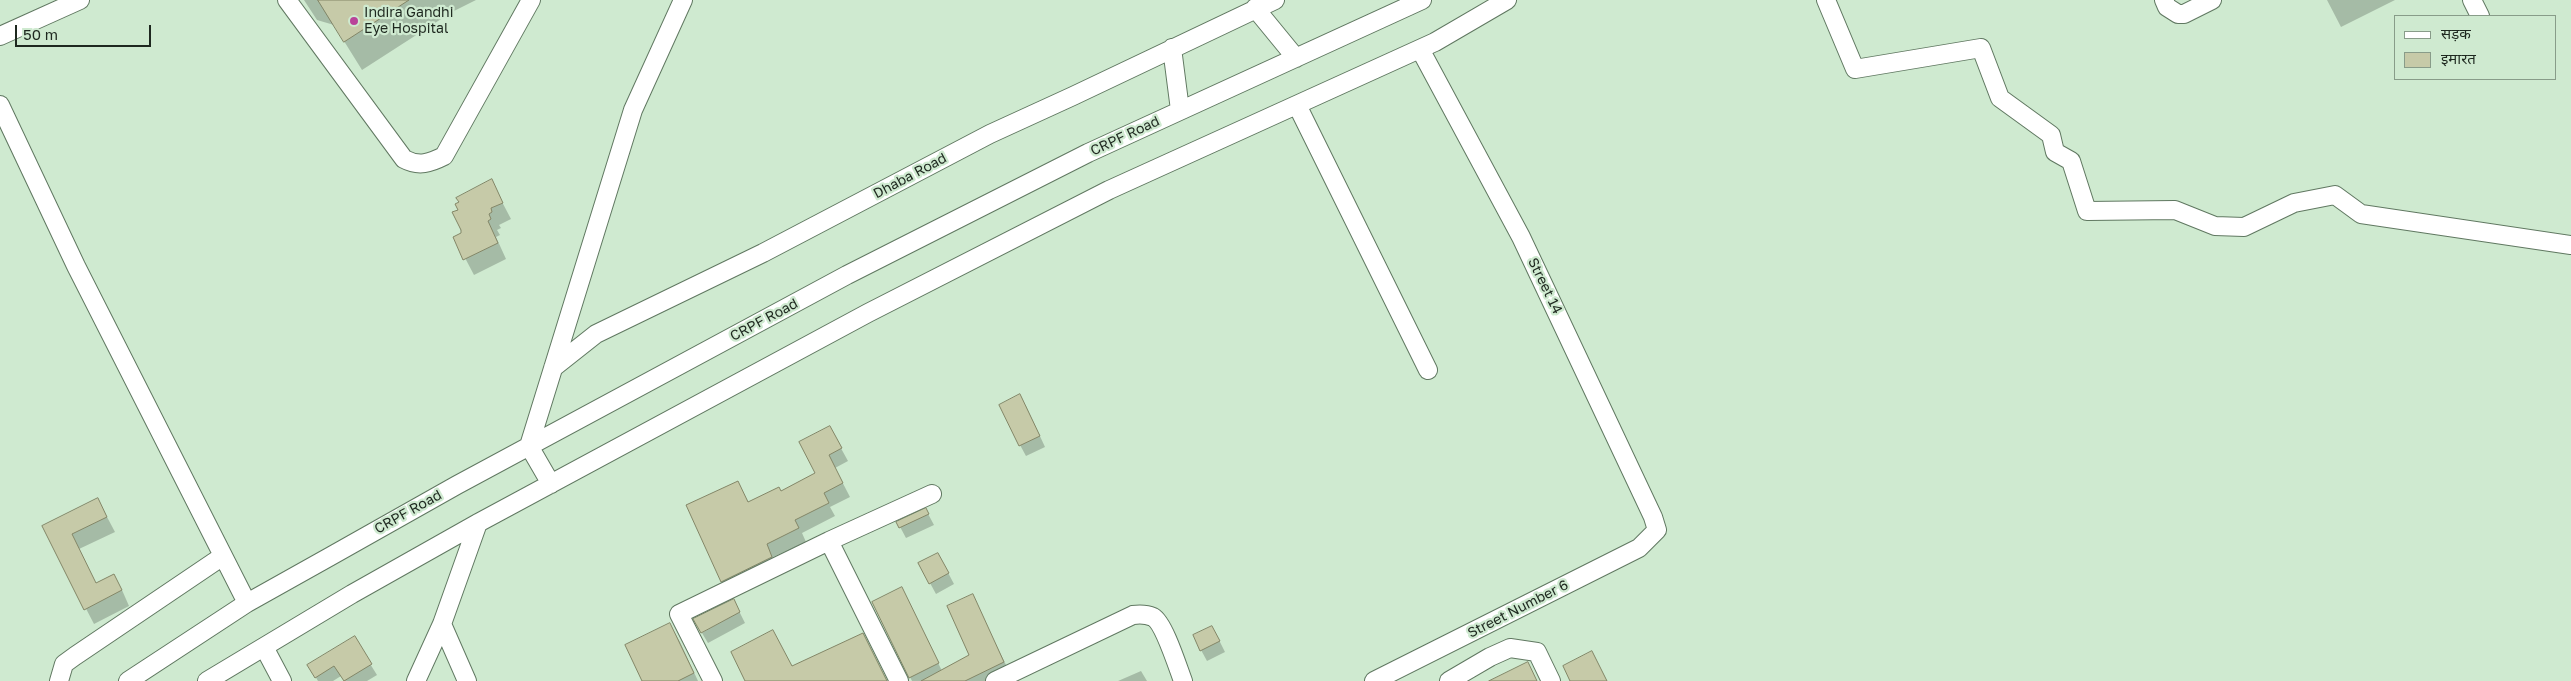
<!DOCTYPE html>
<html>
<head>
<meta charset="utf-8">
<style>
	body { margin:0 }
	#map { position:relative; width:2571px; height:681px; overflow:hidden; background:#cfead0; font-family:"Golos Text","Noto Sans Devanagari",sans-serif }
	canvas { display:block }
	.legend { position:absolute; left:2394px; top:15px; width:162px; height:65px; box-sizing:border-box; background:#cfead0; border:1px solid #889c89; margin:0; padding:6px 9px; list-style:none; font-size:15px; color:#1e281f }
	.legend li { display:flex; align-items:center; gap:10px; height:25px }
	.legend b { width:25px; border:1px solid #889c89 }
	.scale { position:absolute; left:15px; top:25px; width:136px; height:22px; box-sizing:border-box; border:2px solid #1e281f; border-top:0; padding-left:6px; font-size:15px; line-height:18px; white-space:nowrap; color:#1e281f; -webkit-text-stroke:4px #cfead0; paint-order:stroke }
</style>
</head>
<body>
<div id="map">
<canvas width="2571" height="681"></canvas>
<ul class="legend">
<li><b style="height:6px;background:#fff"></b>सड़क</li>
<li><b style="height:14px;background:#c6caa8"></b>इमारत</li>
</ul>
<div class="scale">50 m</div>
</div>
<script>
const ctx = document.querySelector('canvas').getContext('2d');
ctx.lineJoin = 'round';
function paint(path, color) { ctx.fillStyle = color; ctx.fill(path, 'evenodd'); }
function stroke(path, color, width, dash) { ctx.strokeStyle = color; ctx.lineWidth = width; ctx.lineCap = dash ? 'butt' : 'round'; ctx.setLineDash(dash || []); ctx.stroke(path); }
function write(font, color, halo, rows, align = 'center') {
  ctx.font = font + ' "Golos Text",sans-serif'; ctx.lineWidth = 4.5; ctx.setLineDash([]); ctx.textBaseline = 'middle'; ctx.strokeStyle = halo; ctx.fillStyle = color; for (const [text, x, y, turn = 0] of rows) {
    ctx.save(); ctx.translate(x, y); ctx.rotate((+turn || 0) * Math.PI / 180); ctx.textAlign = isNaN(turn) ? turn : align; if (halo) ctx.strokeText(text, 0, 0); ctx.fillText(text, 0, 0); ctx.restore();
  }
}
paint(new Path2D(`
	M304 0H476L452 12 362 70 334 25 317 20Z
	M2327 0H2395L2341 27Z
	M491 181 511 219 499 225 501 228 497 230 500 235 496 237 506 259 474 275 454 237 462 234 454 213Z
	M1026 406 1045 447 1026 456 1020 445Z
	M837 441 848 461 835 468 850 497 830 507 835 516 802 533 806 542 773 557 779 570 730 594 722 581 738 483 749 503 781 492 817 474Z
	M98 500 115 532 79 549 96 584 122 590 129 606 94 624 43 526Z
	M926 510 934 525 906 538 898 523Z
	M944 565 954 584 936 594 930 583Z
	M902 588 942 671 971 656 972 596 1012 677 1004 681H912L873 603Z
	M739 611 745 623 708 643 702 633Z
	M671 626 680 642 698 681H643Z
	M354 638 377 675 367 681H344L341 676 333 681H318L309 666Z
	M1218 638 1225 652 1207 661 1201 650Z
	M1141 671 1147 681H1118Z`), '#0003');
const building = new Path2D(`
	M318 0H409L344 42Z
	M492 179 503 203 491 208 492 212 489 214 491 219 488 221 498 243 463 260 453 237 461 233V230L452 212 458 210 455 204 459 202 456 198Z
	M1020 394 1040 436 1019 446 999 405Z
	M830 426 842 448 829 455 843 483 824 493 829 503 795 520 799 528 767 544 772 557 721 582 686 505 738 481 748 502 779 487 781 491 815 473 799 442Z
	M98 498 107 517 72 534 96 583 114 574 122 590 84 610 42 526Z
	M926 508 929 514 899 528 896 522Z
	M938 553 949 573 929 584 918 563Z
	M902 587 939 663 909 678 872 602Z
	M973 594 1004 662 965 681H921L969 655 947 606Z
	M734 599 740 612 701 633 693 619Z
	M670 623 694 673 678 681H642L625 645Z
	M1212 626 1220 641 1200 651 1193 635Z
	M773 630 792 666 863 633 887 681H745L731 652Z
	M355 636 372 664 344 681 334 666 315 678 307 665Z
	M1592 651 1607 681H1570L1563 666Z
	M1528 662 1537 681H1489Z`);
paint(building, '#c6caa8');
stroke(building, '#838667', 1);
const minor = new Path2D(`
	M287 0 404 159C419 167 430 163 444 156L531 0
	M1826 0 1855 69 1981 48 2000 98 2051 135 2055 152 2071 161 2087 211 2175 210 2215 226 2244 227 2294 203 2335 195 2361 214 2571 245
	M2164 0 2167 7 2178 14H2184L2212 0
	M2472 0 2480 16
	M1255 8 1296 58
	M0 36 80 0
	M1172 48 1180 110
	M0 105 76 266 247 603
	M1297 105 1428 370
	M553 368 596 334 763 253 990 134 1073 96 1275 0
	M551 484 529 446 633 110 683 0
	M829 541 899 681
	M442 624 467 681
	M264 647 282 681
	M59 681 64 664 75 656 223 556
	M128 681 247 603 331 556 457 485 847 275 1088 153 1422 0
	M207 681 352 594 478 523 868 313 1109 190 1435 42 1507 0
	M416 681 442 624 478 523
	M713 681 679 614 829 541 932 494
	M995 681 1133 615C1140 614 1146 614 1153 617 1164 623 1178 668 1183 681
	M1374 681 1639 548 1657 530 1653 517 1521 237 1420 49
	M1449 681 1490 657 1510 648 1537 652 1551 681`);
stroke(minor, '#607861', 20);
stroke(minor, '#fff', 18);
for (const [x, y, r, color] of [
	[354,21,5,"#b94399"]
]) { const dot = new Path2D(); dot.arc(x, y, r, 0, 2 * Math.PI); ctx.fillStyle = color; ctx.fill(dot); stroke(dot, '#cfead0', 2); }
write('14px', '#1e281f', '#cfead0', [
	["Indira Gandhi",364,13],
	["Eye Hospital",364,29]
], 'left');
write('14px', '#1e281f', '#cfead0', [
	["CRPF Road",1125,136,-25],
	["Dhaba Road",910,176,-28],
	["Street 14",1545,286,64],
	["CRPF Road",764,320,-28],
	["CRPF Road",408,512,-29],
	["Street Number 6",1518,609,-27]
]);
</script>
</body>
</html>
